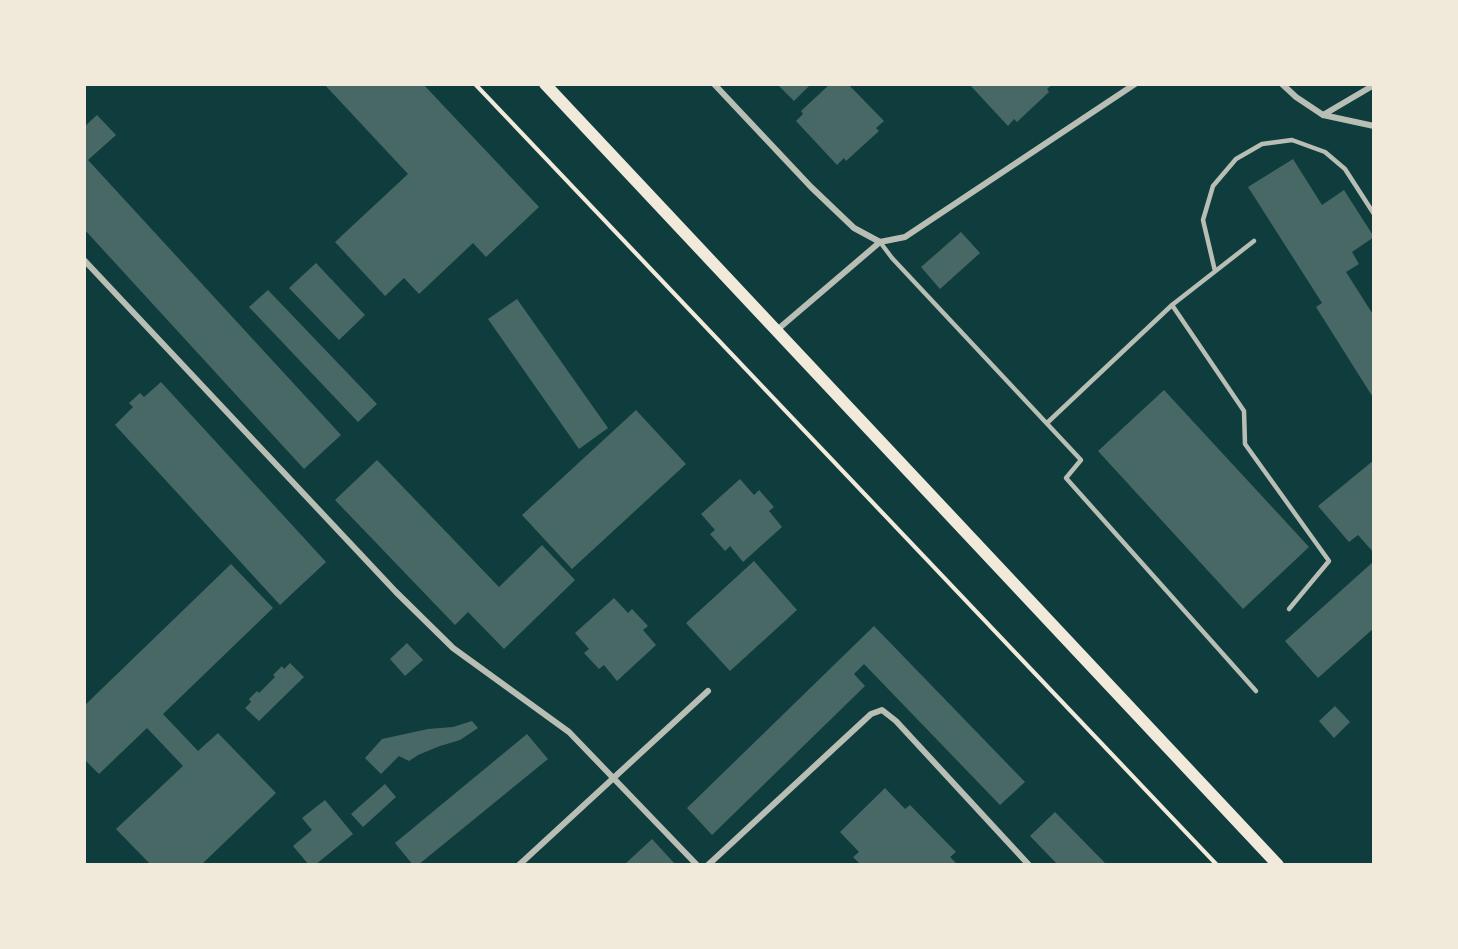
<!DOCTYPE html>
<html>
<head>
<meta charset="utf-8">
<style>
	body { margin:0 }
	#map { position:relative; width:1458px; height:949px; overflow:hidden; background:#0f3d3e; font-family:"Source Sans 3",sans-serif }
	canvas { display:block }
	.frame { position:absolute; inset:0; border:86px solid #f1e9da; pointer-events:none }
</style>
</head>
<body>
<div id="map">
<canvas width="1458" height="949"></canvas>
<div class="frame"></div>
</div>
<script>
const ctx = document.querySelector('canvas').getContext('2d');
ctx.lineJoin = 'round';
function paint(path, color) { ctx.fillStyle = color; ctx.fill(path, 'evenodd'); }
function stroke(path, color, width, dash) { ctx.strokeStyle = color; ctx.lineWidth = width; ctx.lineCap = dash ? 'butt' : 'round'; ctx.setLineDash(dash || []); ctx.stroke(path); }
paint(new Path2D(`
	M324 84H423L539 207 486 257 473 243 419 294 404 278 385 296 335 242 408 174Z
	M777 84H811L794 101Z
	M830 84H848L884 121 876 128 879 131 846 161 844 158 837 165 796 121 803 114 801 111Z
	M969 84H1053L1047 89 1049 92 1017 122 1014 119 1008 126Z
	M97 115 116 135 88 160 341 435 304 469 84 229V127Z
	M1293 159 1322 205 1344 190 1374 237 1352 252 1359 264 1346 272 1374 316V399L1316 307 1322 303 1248 187Z
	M961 232 980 253 940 289 921 267Z
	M316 263 365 315 339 340 289 288Z
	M268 290 377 404 358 422 249 307Z
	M517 299 608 428 579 449 488 319Z
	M161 382 326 562 280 605 115 425 133 407 129 403 140 393 144 397Z
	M1164 390 1309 547 1243 609 1098 451Z
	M636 410 686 464 572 569 522 515Z
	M377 460 499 587 542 545 575 580 504 649 468 612 455 625 335 500Z
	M1374 460V553L1358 535 1349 542 1318 506Z
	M740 479 754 495 759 490 774 507 769 511 782 527 743 562 730 546 725 551 710 534 715 530 701 514Z
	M754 561 797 610 730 671 686 623Z
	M1374 561V628L1318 678 1285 641Z
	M231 564 273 608 163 714 198 751 218 733 276 793 201 865H151L116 829 183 766 147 728 99 774 84 759V706Z
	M614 598 628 613 632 609 648 626 643 630 656 645 617 681 604 665 599 669 584 653 589 649 575 633Z
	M874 626 1025 782 1000 805 864 664 854 674 865 686 712 835 687 808Z
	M407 643 423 660 405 676 390 659Z
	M290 663 304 677 259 721 245 708 251 702 249 699 257 691 259 693 275 677 273 675 282 666 284 669Z
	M1335 706 1350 722 1334 738 1319 721Z
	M472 721 478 728 460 740 440 746 418 755 409 761 399 756 381 774 365 758 382 739 428 729 453 727Z
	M527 734 548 759 418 865H413L395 843Z
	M385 784 396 797 363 827 351 814Z
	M885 788 905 809 910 805 956 852 950 857 958 865H861L853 857 859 852 840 832Z
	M325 800 353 834 315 865H309L293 846 312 830 302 818Z
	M1055 812 1107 865H1058L1030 836Z
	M652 839 676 865H624Z`), '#486865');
stroke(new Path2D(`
	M475 84 1217 865`), '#f1e9da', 4);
stroke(new Path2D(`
	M880 242 892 258 1081 460 1066 478 1256 691
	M1215 271 1203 220 1213 186 1236 159 1262 144 1292 140 1325 152 1345 169 1374 214
	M1172 305 1244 411 1245 444 1329 561 1289 609
	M1047 423 1172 305 1254 241`), '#b8beb3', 4.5);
stroke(new Path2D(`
	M714 84 811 187 854 228 880 242 905 237 1135 84
	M1282 84 1296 97 1323 115 1374 126
	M1323 115 1374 85
	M84 260 396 592 453 648 569 732 697 865
	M777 330 880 242
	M519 865 708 691
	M708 865 871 714 882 710 896 721 1029 865`), '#b8beb3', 6);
stroke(new Path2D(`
	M545 84 1278 865`), '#f1e9da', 12);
</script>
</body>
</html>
